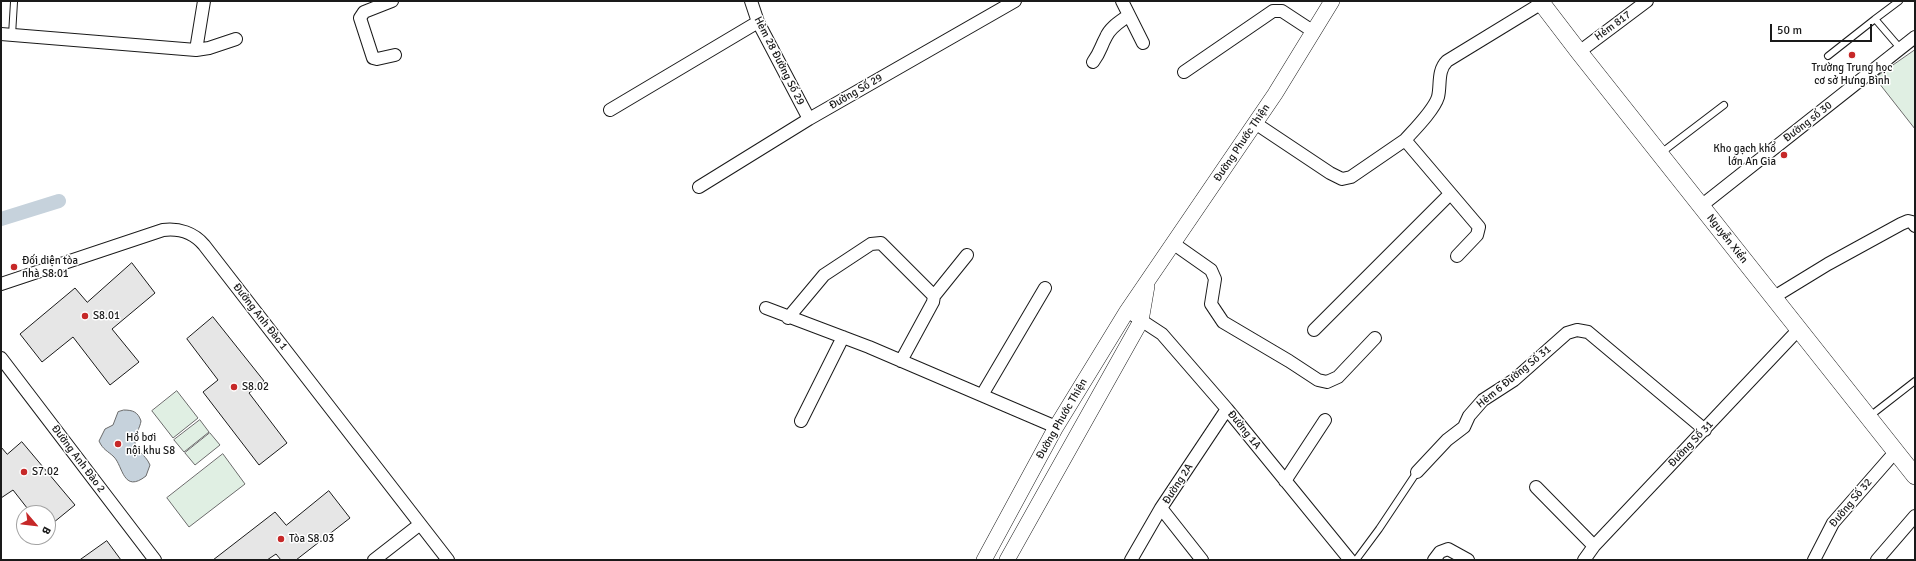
<!DOCTYPE html>
<html>
<head>
<meta charset="utf-8">
<style>
	body { margin:0 }
	#map { position:relative; width:1916px; height:561px; overflow:hidden; background:#fff; font-family:Signika,sans-serif }
	canvas { display:block }
	.frame { position:absolute; inset:0; border:2px solid #1a1a1a; pointer-events:none }
	.north { position:absolute; left:16px; top:505px; width:40px; height:40px; box-sizing:border-box; background:#fff; border:1px solid #a3a3a3; border-radius:50%; rotate:118deg; font-size:11px; font-weight:700; line-height:16px; text-align:center; color:#1a1a1a }
	.north::after { content:''; display:block; margin:auto; width:14px; height:18px; background:#c62828; clip-path:polygon(50% 0,100% 100%,50% 72%,0 100%) }
	.scale { position:absolute; left:1770px; top:24px; width:102px; height:18px; box-sizing:border-box; border:2px solid #1a1a1a; border-top:0; padding-left:5px; font-size:12px; line-height:14px; white-space:nowrap; color:#1a1a1a; -webkit-text-stroke:3px #fff; paint-order:stroke }
</style>
</head>
<body>
<div id="map">
<canvas width="1916" height="561"></canvas>
<div class="frame"></div>
<div class="north">B</div>
<div class="scale">50 m</div>
</div>
<script>
const ctx = document.querySelector('canvas').getContext('2d');
ctx.lineJoin = 'round';
function paint(path, color) { ctx.fillStyle = color; ctx.fill(path, 'evenodd'); }
function stroke(path, color, width, dash) { ctx.strokeStyle = color; ctx.lineWidth = width; ctx.lineCap = dash ? 'butt' : 'round'; ctx.setLineDash(dash || []); ctx.stroke(path); }
function write(font, color, halo, rows, align = 'center') {
  ctx.font = font + ' Signika,sans-serif'; ctx.lineWidth = 3; ctx.setLineDash([]); ctx.textBaseline = 'middle'; ctx.strokeStyle = halo; ctx.fillStyle = color; for (const [text, x, y, turn = 0] of rows) {
    ctx.save(); ctx.translate(x, y); ctx.rotate((+turn || 0) * Math.PI / 180); ctx.textAlign = isNaN(turn) ? turn : align; if (halo) ctx.strokeText(text, 0, 0); ctx.fillText(text, 0, 0); ctx.restore();
  }
}
const green = new Path2D(`
	M1915 50V129L1875 78Z
	M177 391 198 418 173 438 152 411Z
	M200 420 209 432 184 452 174 440Z
	M210 433 220 445 195 465 185 453Z
	M223 454 245 484 189 527 167 498Z`);
paint(green, '#e0efe3');
stroke(green, '#6a6a6a', 1);
const water = new Path2D(`
	M124 410C133 410 138 412 141 421 140 428 135 434 135 440 134 451 145 453 150 465L146 476C123 494 123 466 114 457 108 451 103 450 99 441L105 429 113 425 118 412Z`);
paint(water, '#c6d2dc');
stroke(water, '#6a6a6a', 1);
stroke(new Path2D(`
	M1 219 59 201`), '#c6d2dc', 14);
const building = new Path2D(`
	M132 263 155 293 112 329 139 362 110 385 73 337 42 362 20 334 75 288 87 302Z
	M213 317 264 381 249 393 287 443 259 465 203 392 218 380 187 339Z
	M22 442 75 505 48 527V513H31L13 490 1 498V447L7 454Z
	M329 491 350 518 296 560H281L276 554 267 560H213L275 512 286 525Z
	M107 541 121 560H80Z`);
paint(building, '#e6e6e6');
stroke(building, '#1a1a1a', 1);
const service = new Path2D(`
	M1875 19 1899 1
	M12 35 14 2
	M1828 56 1875 19 1900 48
	M1661 153 1724 105
	M1870 416 1915 381
	M1356 560 1379 529 1417 472`);
const minor = new Path2D(`
	M392 1 364 12 360 18 373 58 377 59 395 55
	M751 1 758 22 809 119
	M1122 1 1143 43
	M1 34 196 50 204 1
	M196 50 209 48 236 39
	M1579 52 1647 1
	M1093 62C1101 51 1100 48 1106 37 1110 27 1121 21 1129 15
	M1184 72 1273 11H1282L1314 32
	M610 110 758 22
	M1255 123 1330 173 1342 179 1351 177 1405 140 1479 227 1477 235 1457 256
	M1405 140C1415 129 1434 110 1438 97 1441 85 1437 71 1447 61L1542 3
	M699 187 809 119 1015 1
	M1701 206 1915 37
	M1174 244 1211 270 1215 279 1211 304 1223 322 1289 361 1318 380 1327 382 1338 377 1375 338
	M1 284 163 230C179 228 194 233 204 245L448 560
	M934 296 967 255
	M1774 297 1828 264 1901 224 1908 221 1912 222 1915 226
	M766 308 869 347 1056 427
	M1127 311 1162 334 1227 409 1350 560
	M788 318 824 275 871 244 881 243 934 296 933 302 901 361
	M1314 330 1450 194
	M1 358 155 560
	M982 395 1045 288
	M801 421 843 337
	M1417 472 1447 440 1464 427 1469 416 1483 400 1514 380 1567 333 1577 330 1588 332 1705 430
	M1285 481 1325 420
	M1536 487 1594 546
	M1161 508 1202 560
	M374 560 419 525
	M1131 560 1161 508 1227 409
	M1434 560 1440 552 1448 549 1468 560
	M1584 560 1594 546 1799 329
	M1814 560 1833 523 1896 451
	M1877 560 1915 516`);
const tertiary = new Path2D(`
	M984 560 1056 427 1127 311 1275 94 1332 1
	M1007 560 1141 321 1147 286`);
const secondary = new Path2D(`
	M1540 1 1579 52 1915 476`);
stroke(service, '#1a1a1a', 8);
stroke(minor, '#1a1a1a', 14);
stroke(tertiary, '#1a1a1a', 16);
stroke(secondary, '#1a1a1a', 18);
stroke(service, '#fff', 6);
stroke(minor, '#fff', 12);
stroke(tertiary, '#fff', 15);
stroke(secondary, '#fff', 17);
for (const [x, y, r, color] of [
	[1852,55,4,"#c62828"],
	[1784,155,4,"#c62828"],
	[14,267,4,"#c62828"],
	[85,316,4,"#c62828"],
	[234,387,4,"#c62828"],
	[118,444,4,"#c62828"],
	[24,472,4,"#c62828"],
	[281,539,4,"#c62828"]
]) { const dot = new Path2D(); dot.arc(x, y, r, 0, 2 * Math.PI); ctx.fillStyle = color; ctx.fill(dot); stroke(dot, '#fff', 1.5); }
write('11px', '#1a1a1a', '#fff', [
	["Hẻm 817",1613,26,-36],
	["Hẻm 28 Đường Số 29",779,61,63],
	["Đường Số 29",856,92,-30],
	["Đường số 30",1808,122,-38],
	["Đường Phước Thiện",1242,143,-56],
	["Nguyễn Xiển",1727,239,52],
	["Đường Anh Đào 1",260,317,52],
	["Hẻm 6 Đường Số 31",1514,377,-39],
	["Đường Phước Thiện",1062,419,-60],
	["Đường 1A",1244,430,51],
	["Đường Số 31",1691,444,-46],
	["Đường Anh Đào 2",78,459,53],
	["Đường 2A",1178,484,-57],
	["Đường Số 32",1851,503,-50]
]);
write('11px', '#1a1a1a', '#fff', [
	["Trường Trung học",1852,68,"center"],
	["cơ sở Hưng Bình",1852,81,"center"],
	["Kho gạch khổ",1776,149,"right"],
	["lớn An Gia",1776,162,"right"],
	["Đối diện tòa",22,261],
	["nhà S8.01",22,274],
	["S8.01",93,316],
	["S8.02",242,387],
	["Hồ bơi",126,438],
	["nội khu S8",126,451],
	["S7.02",32,472],
	["Tòa S8.03",289,539]
], 'left');
</script>
</body>
</html>
